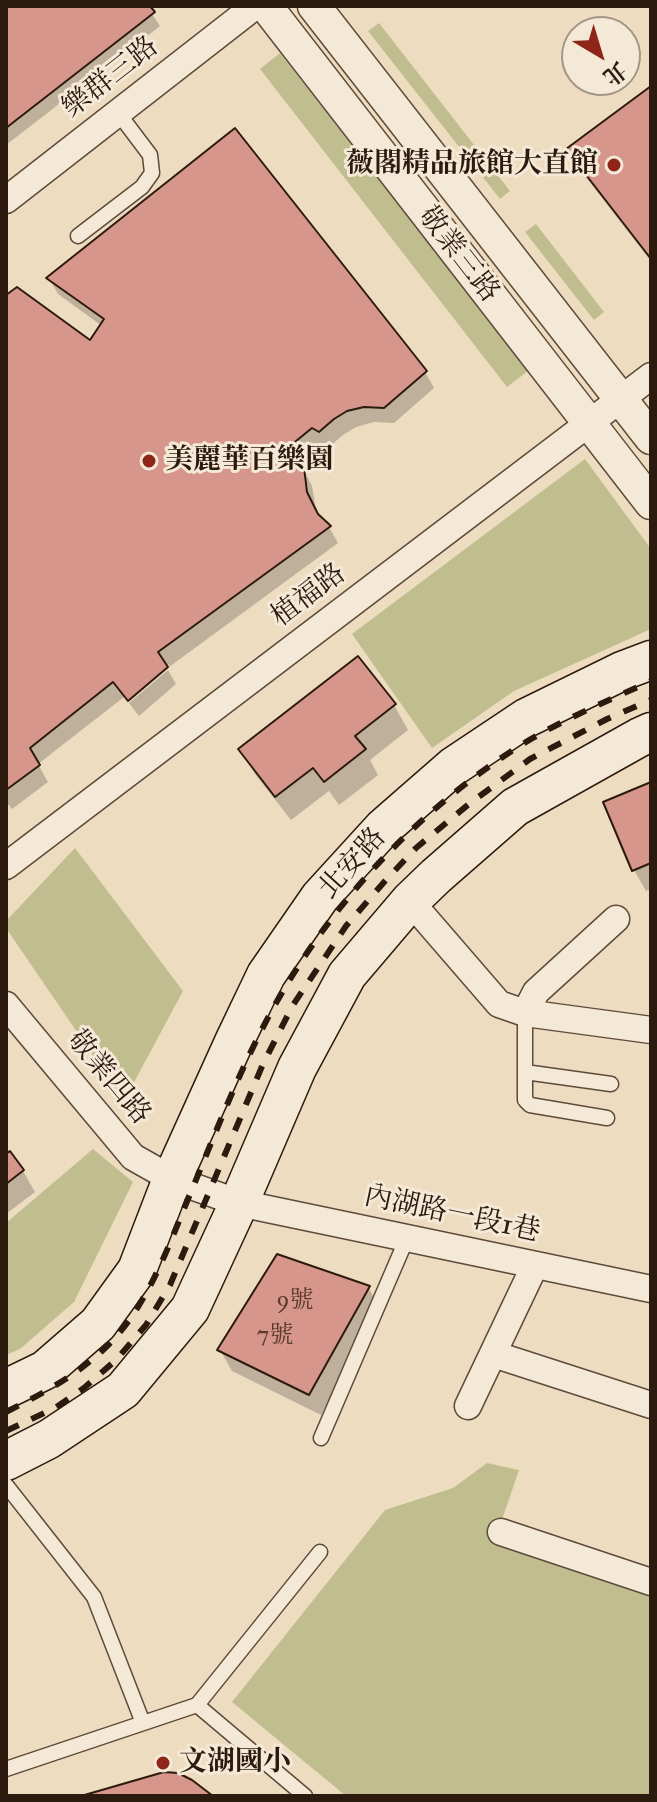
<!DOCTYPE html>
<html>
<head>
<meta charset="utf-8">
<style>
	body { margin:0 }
	#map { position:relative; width:657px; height:1802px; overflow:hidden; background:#eedcc1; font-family:"IM FELL Great Primer","Noto Serif TC",serif }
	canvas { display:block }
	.frame { position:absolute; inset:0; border:8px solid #2d1a0e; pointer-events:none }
	.north { position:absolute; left:561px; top:16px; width:80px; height:80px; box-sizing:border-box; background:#f4e8d7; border:2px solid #a49687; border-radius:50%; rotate:142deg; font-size:22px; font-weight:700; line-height:32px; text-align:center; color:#2d1a0e }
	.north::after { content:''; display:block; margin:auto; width:28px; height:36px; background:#8f2418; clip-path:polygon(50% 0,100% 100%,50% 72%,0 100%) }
</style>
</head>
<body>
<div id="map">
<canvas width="657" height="1802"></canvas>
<div class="frame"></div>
<div class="north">北</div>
</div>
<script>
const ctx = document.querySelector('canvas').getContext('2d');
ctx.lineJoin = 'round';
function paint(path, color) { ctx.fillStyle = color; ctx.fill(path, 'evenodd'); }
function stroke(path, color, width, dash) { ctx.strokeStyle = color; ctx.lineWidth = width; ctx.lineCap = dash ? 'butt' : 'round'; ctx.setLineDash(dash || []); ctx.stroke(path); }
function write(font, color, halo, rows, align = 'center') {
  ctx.font = font + ' "IM FELL Great Primer","Noto Serif TC",serif'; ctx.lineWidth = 6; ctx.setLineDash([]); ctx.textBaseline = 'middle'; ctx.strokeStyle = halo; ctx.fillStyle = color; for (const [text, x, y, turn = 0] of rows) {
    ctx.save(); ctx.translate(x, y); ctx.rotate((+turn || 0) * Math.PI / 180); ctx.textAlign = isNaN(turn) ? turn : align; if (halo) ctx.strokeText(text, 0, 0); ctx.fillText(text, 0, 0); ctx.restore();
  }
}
paint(new Path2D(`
	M379 23 510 191 500 199 368 31Z
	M280 53 528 371 507 387 260 69Z
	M536 224 604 312 594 320 525 232Z
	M585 459 651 549V629L514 691 432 748 352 634Z
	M75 848 183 991 124 1101 6 928V921Z
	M93 1149 133 1182 74 1302 20 1349 6 1355V1223Z
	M487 1463 519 1470 496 1537 651 1591V1796H346L232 1702 385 1510 453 1488Z`), '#c0be8e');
paint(new Path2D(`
	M6 6H147L160 26 6 145Z
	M651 88V261L581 171 569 150Z
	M49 278 425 372 434 388 394 423 374 422 356 427 343 435 329 447 322 443 295 465 303 469 312 486 316 510 320 519 329 527 338 543 169 667V664L126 700 124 697 38 764 48 782 12 809 6 802V298L91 343 102 326 58 294Z
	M168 670 176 684 139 716 129 703Z
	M394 705 408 730 370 760 378 775 339 805 329 791 291 820 255 774 241 749Z
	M651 785V889L646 891 634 870 606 803Z
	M6 1156 23 1171 35 1192 6 1214Z
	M368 1287 380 1308 321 1415 232 1371 220 1350Z`), '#0003');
const building = new Path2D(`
	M6 6H150L155 12 6 128Z
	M651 86V259L566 149Z
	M235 128 427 371 384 408 364 407 347 411 334 419 319 432 312 428 279 455 304 467 307 492 318 514 331 526 158 652 168 667 128 701 113 682 30 748 40 765 6 790V295L17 287 90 340 104 319 46 278Z
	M358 656 396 704 355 736 366 749 324 782 313 768 275 797 238 749Z
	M651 782V863L632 871 603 802Z
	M10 1151 24 1170 6 1184V1154Z
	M277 1254 370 1286 309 1395 217 1350Z
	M164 1772 178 1773 192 1780 213 1796H81Z`);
paint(building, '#d6968b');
stroke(building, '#2d1a0e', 2);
const service = new Path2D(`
	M78 236 142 187 152 173 150 155 119 114
	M525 1013V1100L530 1105 607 1118
	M525 1072 611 1084
	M321 1438 407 1238
	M6 1485 94 1597 143 1723
	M197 1705 305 1796
	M6 1769 197 1705 320 1552`);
const minor = new Path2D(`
	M6 200 255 6
	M6 866 651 376
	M410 901 499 1004 525 1013 651 1030
	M6 1005 133 1157 172 1179 239 1203 651 1289
	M525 1013 536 992 616 919
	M493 1354 651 1405
	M468 1406 535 1265
	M501 1532 651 1582`);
const tertiary = new Path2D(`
	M266 6 651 503
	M314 6 651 438`);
const secondary = new Path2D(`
	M6 1389 45 1370 98 1324 137 1270 172 1179 234 1042 266 975 320 897 383 828 454 766 526 718 622 671 651 660
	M6 1461 49 1439 123 1390 190 1309 239 1203 297 1068 347 975 410 901 436 876 515 807 640 737 651 732`);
stroke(service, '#5d4a3b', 17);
stroke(minor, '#5d4a3b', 29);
stroke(tertiary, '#5d4a3b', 35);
stroke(secondary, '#2d1a0e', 41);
stroke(service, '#f4e8d7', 14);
stroke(minor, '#f4e8d7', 26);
stroke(tertiary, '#f4e8d7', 32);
stroke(secondary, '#f4e8d7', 38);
stroke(new Path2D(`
	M6 1412C40 1395 74 1377 103 1350 146 1310 166 1252 188 1199 217 1130 243 1060 280 996 339 894 422 808 521 745 562 720 607 701 651 681
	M6 1431 55 1408 84 1388 116 1360 146 1325 170 1285 263 1064 293 1005 346 926 385 881 416 848 469 804 530 759 607 719 651 700`), '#2d1a0e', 6, [14, 14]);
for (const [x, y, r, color] of [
	[614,165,8,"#8f2418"],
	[149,461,8,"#8f2418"],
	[163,1763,8,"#8f2418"]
]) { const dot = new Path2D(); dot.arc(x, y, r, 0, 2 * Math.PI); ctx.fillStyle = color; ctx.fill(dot); stroke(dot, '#f4e8d7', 3); }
write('24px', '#57392d', null, [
	["9號",295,1301],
	["7號",275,1336]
]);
write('28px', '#2d1a0e', '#f4e8d7', [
	["樂群三路",111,78,-38],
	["敬業三路",458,255,52],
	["植福路",309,596,-37],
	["北安路",353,864,-48],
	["敬業四路",108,1078,50],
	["內湖路一段1巷",452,1215,12]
]);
write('bold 28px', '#2d1a0e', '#f4e8d7', [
	["薇閣精品旅館大直館",598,165,"right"],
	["美麗華百樂園",165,461],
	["文湖國小",179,1763]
], 'left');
</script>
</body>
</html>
